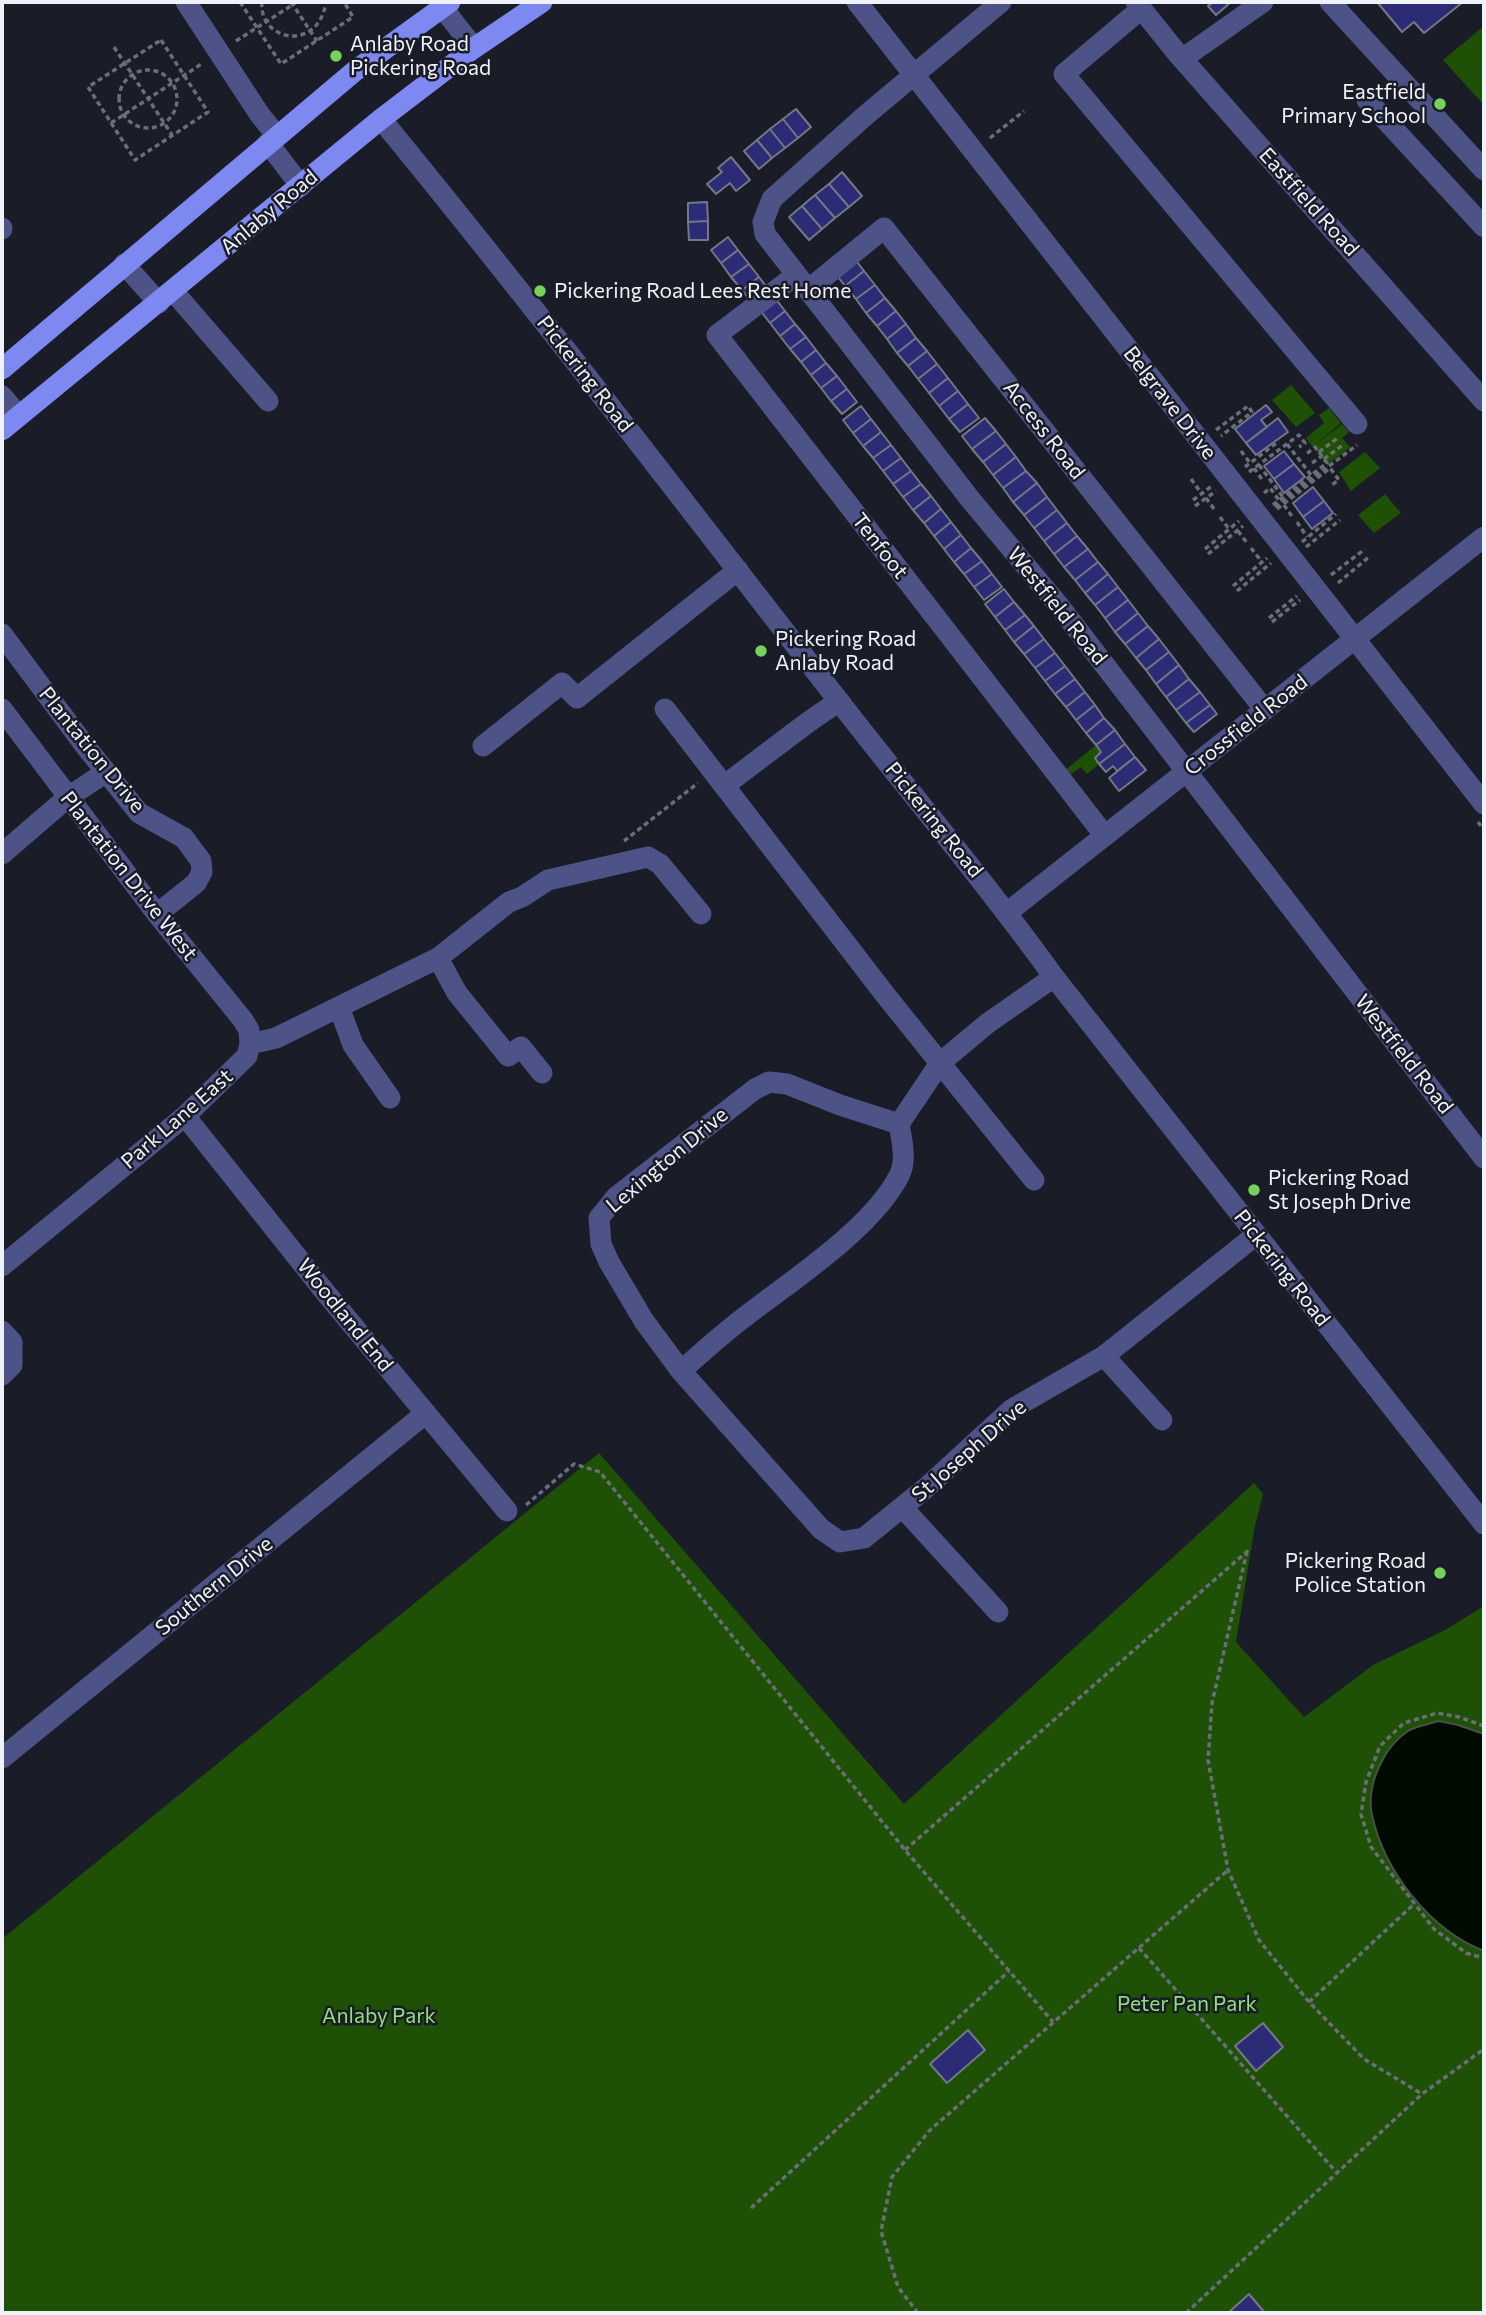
<!DOCTYPE html>
<html>
<head>
<meta charset="utf-8">
<style>
	body { margin:0 }
	#map { position:relative; width:1486px; height:2315px; overflow:hidden; background:#1a1c27; font-family:Commissioner,sans-serif }
	canvas { display:block }
	.frame { position:absolute; inset:0; border:4px solid #f0f2fa; pointer-events:none }
</style>
</head>
<body>
<div id="map">
<canvas width="1486" height="2315"></canvas>
<div class="frame"></div>
</div>
<script>
const ctx = document.querySelector('canvas').getContext('2d');
ctx.lineJoin = 'round';
function paint(path, color) { ctx.fillStyle = color; ctx.fill(path, 'evenodd'); }
function stroke(path, color, width, dash) { ctx.strokeStyle = color; ctx.lineWidth = width; ctx.lineCap = dash ? 'butt' : 'round'; ctx.setLineDash(dash || []); ctx.stroke(path); }
function write(font, color, halo, rows, align = 'center') {
  ctx.font = font + ' Commissioner,sans-serif'; ctx.lineWidth = 5; ctx.setLineDash([]); ctx.textBaseline = 'middle'; ctx.strokeStyle = halo; ctx.fillStyle = color; for (const [text, x, y, turn = 0] of rows) {
    ctx.save(); ctx.translate(x, y); ctx.rotate((+turn || 0) * Math.PI / 180); ctx.textAlign = isNaN(turn) ? turn : align; if (halo) ctx.strokeText(text, 0, 0); ctx.fillText(text, 0, 0); ctx.restore();
  }
}
paint(new Path2D(`
	M1484 26V105L1443 60Z
	M1291 385 1315 413 1296 427 1272 400Z
	M1329 408 1341 423 1316 444 1342 424 1349 432 1342 438 1350 447 1327 465 1306 438 1324 423 1319 415Z
	M1365 452 1380 468 1351 491 1339 472Z
	M1385 494 1401 513 1374 533 1358 515Z
	M1096 745 1101 752 1095 758 1099 764 1087 774 1081 767 1068 776 1064 771Z
	M599 1453 904 1804 1254 1483 1263 1494 1254 1530 1236 1642 1304 1717 1373 1665 1445 1630 1484 1606V2313H2V1939Z`), '#1e5106');
const water = new Path2D(`
	M1439 1721 1458 1725 1484 1734V1951C1430 1930 1384 1871 1372 1815 1368 1798 1373 1778 1381 1763 1387 1750 1396 1739 1408 1731 1416 1726 1429 1724 1439 1721Z`);
paint(water, '#000b00');
stroke(water, '#48504b', 2);
const building = new Path2D(`
	M1213 2H1231L1216 15 1208 6Z
	M1377 2H1463L1424 33 1414 22 1402 32Z
	M796 109 811 127 798 138 783 119Z
	M783 119 798 138 785 148 770 129Z
	M770 129 785 148 772 158 757 140Z
	M757 140 772 158 759 169 744 151Z
	M731 157 750 180 736 191 730 183 716 194 707 184 722 172 718 168Z
	M842 172 862 196 849 207 829 184Z
	M829 184 849 207 835 218 815 195Z
	M815 195 835 218 822 229 802 206Z
	M707 202 708 221 688 222V203Z
	M802 206 822 229 809 240 789 217Z
	M708 221V240H689L688 222Z
	M728 237 738 250 721 263 711 250Z
	M738 250 749 264 731 277 721 263Z
	M854 258 864 271 845 286 835 273Z
	M749 264 759 277 742 290 731 277Z
	M864 271 875 285 856 299 845 286Z
	M759 277 769 290 752 303 742 290Z
	M875 285 885 298 866 313 856 299Z
	M775 298 785 311 770 323 760 310Z
	M885 298 896 311 877 326 866 313Z
	M785 311 795 324 780 336 770 323Z
	M896 311 906 324 887 339 877 326Z
	M795 324 806 337 790 349 780 336Z
	M906 324 916 338 897 353 887 339Z
	M806 337 816 350 801 362 790 349Z
	M916 338 927 351 908 366 897 353Z
	M816 350 826 363 811 375 801 362Z
	M927 351 937 364 918 379 908 366Z
	M826 363 837 376 821 388 811 375Z
	M937 364 948 378 929 393 918 379Z
	M837 376 847 389 831 401 821 388Z
	M948 378 958 391 939 406 929 393Z
	M847 389 857 402 842 414 831 401Z
	M958 391 968 404 949 419 939 406Z
	M968 404 979 418 960 432 949 419Z
	M1266 405 1272 412 1261 420 1267 427 1246 443 1235 429Z
	M861 406 871 419 853 433 843 420Z
	M985 418 996 431 972 449 962 436Z
	M1278 418 1288 432 1256 455 1246 443Z
	M871 419 881 432 863 446 853 433Z
	M996 431 1006 444 983 462 972 449Z
	M881 432 891 445 873 458 863 446Z
	M1006 444 1016 457 993 475 983 462Z
	M891 445 901 458 883 471 873 458Z
	M1284 451 1294 464 1274 479 1264 466Z
	M1016 457 1026 471 1003 488 993 475Z
	M901 458 911 471 893 484 883 471Z
	M1294 464 1305 477 1284 493 1274 479Z
	M911 471 921 484 903 497 893 484Z
	M1026 471 1037 483 1013 502 1003 488Z
	M1037 483 1047 497 1024 515 1013 502Z
	M921 484 931 496 913 510 903 497Z
	M1313 487 1324 501 1303 517 1293 503Z
	M931 496 941 509 924 523 913 510Z
	M1047 497 1057 510 1034 528 1024 515Z
	M1324 501 1333 513 1312 529 1303 517Z
	M941 509 951 522 934 536 924 523Z
	M1057 510 1067 523 1044 541 1034 528Z
	M951 522 961 535 944 549 934 536Z
	M1067 523 1077 536 1054 554 1044 541Z
	M961 535 971 548 954 562 944 549Z
	M1077 536 1088 549 1064 567 1054 554Z
	M971 548 982 561 964 574 954 562Z
	M1088 549 1098 562 1075 580 1064 567Z
	M982 561 992 574 974 587 964 574Z
	M1098 562 1108 574 1085 593 1075 580Z
	M992 574 1002 587 984 600 974 587Z
	M1108 574 1118 587 1095 605 1085 593Z
	M1118 587 1128 600 1105 618 1095 605Z
	M1004 589 1014 602 995 617 985 604Z
	M1128 600 1138 613 1115 632 1105 618Z
	M1014 602 1025 615 1005 630 995 617Z
	M1138 613 1148 626 1125 644 1115 632Z
	M1025 615 1034 626 1014 642 1005 630Z
	M1034 626 1044 639 1024 654 1014 642Z
	M1148 626 1159 639 1136 658 1125 644Z
	M1044 639 1055 653 1035 668 1024 654Z
	M1159 639 1169 652 1146 670 1136 658Z
	M1169 652 1179 665 1156 684 1146 670Z
	M1055 653 1065 666 1045 681 1035 668Z
	M1179 665 1189 679 1166 697 1156 684Z
	M1065 666 1075 679 1055 694 1045 681Z
	M1075 679 1085 692 1066 707 1055 694Z
	M1189 679 1200 692 1176 710 1166 697Z
	M1085 692 1095 705 1076 720 1066 707Z
	M1200 692 1210 705 1186 723 1176 710Z
	M1095 705 1104 718 1086 733 1076 720Z
	M1210 705 1217 714 1194 732 1186 723Z
	M1104 718 1115 730 1096 745 1086 733Z
	M1115 730 1125 744 1099 764 1095 758 1101 752 1096 745Z
	M1125 744 1135 757 1117 771 1113 766 1106 772 1099 764Z
	M1135 757 1146 770 1119 791 1109 778Z
	M1263 2023 1283 2047 1256 2071 1235 2046Z
	M968 2030 985 2050 947 2083 930 2064Z
	M1249 2294 1265 2313H1228Z`);
paint(building, '#2b2c75');
stroke(building, '#747785', 2);
stroke(new Path2D(`
	M240 2 281 64 353 17 344 2
	M262 2C258 40 318 54 326 2
	M291 2 317 41
	M161 40 208 112 135 160 88 87Z
	M236 41 297 2
	M114 47 172 135
	M119 99a29 29 0 1 1 58 0a29 29 0 1 1-58 0Z
	M111 123 203 63
	M990 138 1024 111
	M1216 430 1248 406 1252 412 1221 436
	M1287 444 1311 475
	M1241 451 1250 463
	M1319 452 1339 437
	M1324 459 1344 444
	M1312 463 1322 456
	M1259 465 1283 497
	M1245 467 1279 441
	M1254 468 1263 481
	M1249 472 1299 435 1305 443 1299 447
	M1191 479 1202 494
	M1264 493 1270 488 1279 500
	M1206 498 1214 509
	M1193 500 1212 486
	M1273 505 1327 463 1315 447 1305 455
	M1284 505 1293 518
	M1195 506 1216 491
	M1275 507 1357 445
	M1277 509 1330 468 1339 480 1330 486
	M1220 517 1229 529
	M1297 522 1307 537
	M1238 531 1247 543
	M1302 542 1336 514
	M1306 547 1340 520
	M1251 548 1262 562
	M1205 549 1239 521
	M1208 554 1243 526
	M1331 575 1365 549
	M1338 583 1370 556
	M1233 586 1267 558
	M1237 591 1271 563
	M1269 618 1297 596
	M1272 622 1300 600
	M1478 822 1484 830
	M624 841 698 783
	M526 1505 574 1464 600 1472 905 1850 1053 2022
	M1247 1551 1212 1703 1208 1760 1228 1870 1259 1940 1309 2002 1364 2059 1422 2094 1484 2049
	M1484 1726 1459 1717 1437 1713 1404 1723 1380 1746 1366 1782 1361 1814 1371 1847 1434 1929 1466 1953 1484 1958
	M905 1850 1251 1548
	M1139 1948 1337 2173
	M1309 2002 1414 1904
	M751 2208 1009 1971
	M918 2313 898 2287 881 2231 892 2177 930 2130 1228 1870
	M1186 2313 1422 2094`), '#6b6d77', 3.5, [5, 3.5]);
stroke(new Path2D(`
	M186 2 260 115 277 136
	M857 2 1484 804
	M1001 2 866 115 772 199 763 222 765 234 970 499 1060 607 1484 1158
	M1136 2 1177 53 1484 401
	M1330 2 1484 170
	M442 7 474 48
	M1141 9 1064 74 1357 424
	M1182 59 1263 2
	M1367 100 1484 227
	M381 119C537 309 687 506 838 700 910 793 986 882 1054 977L1484 1524
	M268 143 301 186
	M2 228V229
	M124 264 159 303
	M796 275 717 335 1105 836
	M808 290 884 228 1265 710
	M173 291 268 401
	M2 396 19 416
	M2 634 86 747 139 813 184 838 201 861 202 872 196 883 157 914
	M2 709 157 914 243 1020 249 1030 250 1044
	M665 709 887 997 1034 1180
	M483 746 562 683 577 698 738 570
	M725 785 807 723 839 701
	M2 854 67 798 106 772
	M1008 912 1484 537
	M438 958 457 993 508 1056 521 1047 542 1073
	M1054 977 988 1023 940 1063 899 1124 840 1105 787 1084 769 1082 755 1089 616 1197 599 1218 601 1244 609 1262 644 1321 681 1371 821 1529 840 1542 864 1538 927 1487 1012 1409 1104 1356 1256 1235
	M339 1007 353 1045 390 1098
	M185 1116 325 1292 507 1511
	M2 1266 185 1116 247 1056 250 1044 276 1038 438 958 509 902 522 897 548 880 648 857 660 864 701 914
	M2 1331 12 1342V1365L2 1375
	M1104 1356 1162 1420
	M681 1371C701 1353 721 1335 742 1319 789 1282 871 1230 899 1176 907 1161 902 1141 899 1124
	M903 1508 998 1612
	M2 1758 426 1413`), '#4d5386', 21);
stroke(new Path2D(`
	M2 369 356 70 450 2
	M2 430 381 119 474 48 542 2`), '#7e88f1', 21);
for (const [x, y, r, color] of [
	[336,56,7,"#77d259"],
	[1440,104,7,"#77d259"],
	[540,291,7,"#77d259"],
	[761,651,7,"#77d259"],
	[1254,1190,7,"#77d259"],
	[1440,1573,7,"#77d259"]
]) { const dot = new Path2D(); dot.arc(x, y, r, 0, 2 * Math.PI); ctx.fillStyle = color; ctx.fill(dot); stroke(dot, '#1a1c27', 2.5); }
write('21px', '#f0f2fa', '#1a1c27', [
	["Anlaby Road",350,44],
	["Pickering Road",350,68],
	["Eastfield",1426,92,"right"],
	["Primary School",1426,116,"right"],
	["Pickering Road Lees Rest Home",554,291],
	["Pickering Road",775,639],
	["Anlaby Road",775,663],
	["Pickering Road",1268,1178],
	["St Joseph Drive",1268,1202],
	["Pickering Road",1426,1561,"right"],
	["Police Station",1426,1585,"right"]
], 'left');
write('21px', '#f0f2fa', '#1a1c27', [
	["Eastfield Road",1309,202,48],
	["Anlaby Road",269,212,-40],
	["Pickering Road",585,374,52],
	["Belgrave Drive",1170,403,52],
	["Access Road",1044,430,52],
	["Tenfoot",880,546,52],
	["Westfield Road",1057,606,51],
	["Crossfield Road",1246,725,-38],
	["Plantation Drive",92,750,51],
	["Pickering Road",934,820,51],
	["Plantation Drive West",129,876,52],
	["Westfield Road",1404,1054,52],
	["Park Lane East",177,1119,-41],
	["Lexington Drive",667,1160,-40],
	["Pickering Road",1282,1268,52],
	["Woodland End",345,1315,51],
	["St Joseph Drive",969,1451,-41],
	["Southern Drive",214,1586,-39]
]);
write('21px', '#92de7a', '#1a1c27', [
	["Peter Pan Park",1187,2004],
	["Anlaby Park",379,2016]
]);
</script>
</body>
</html>
